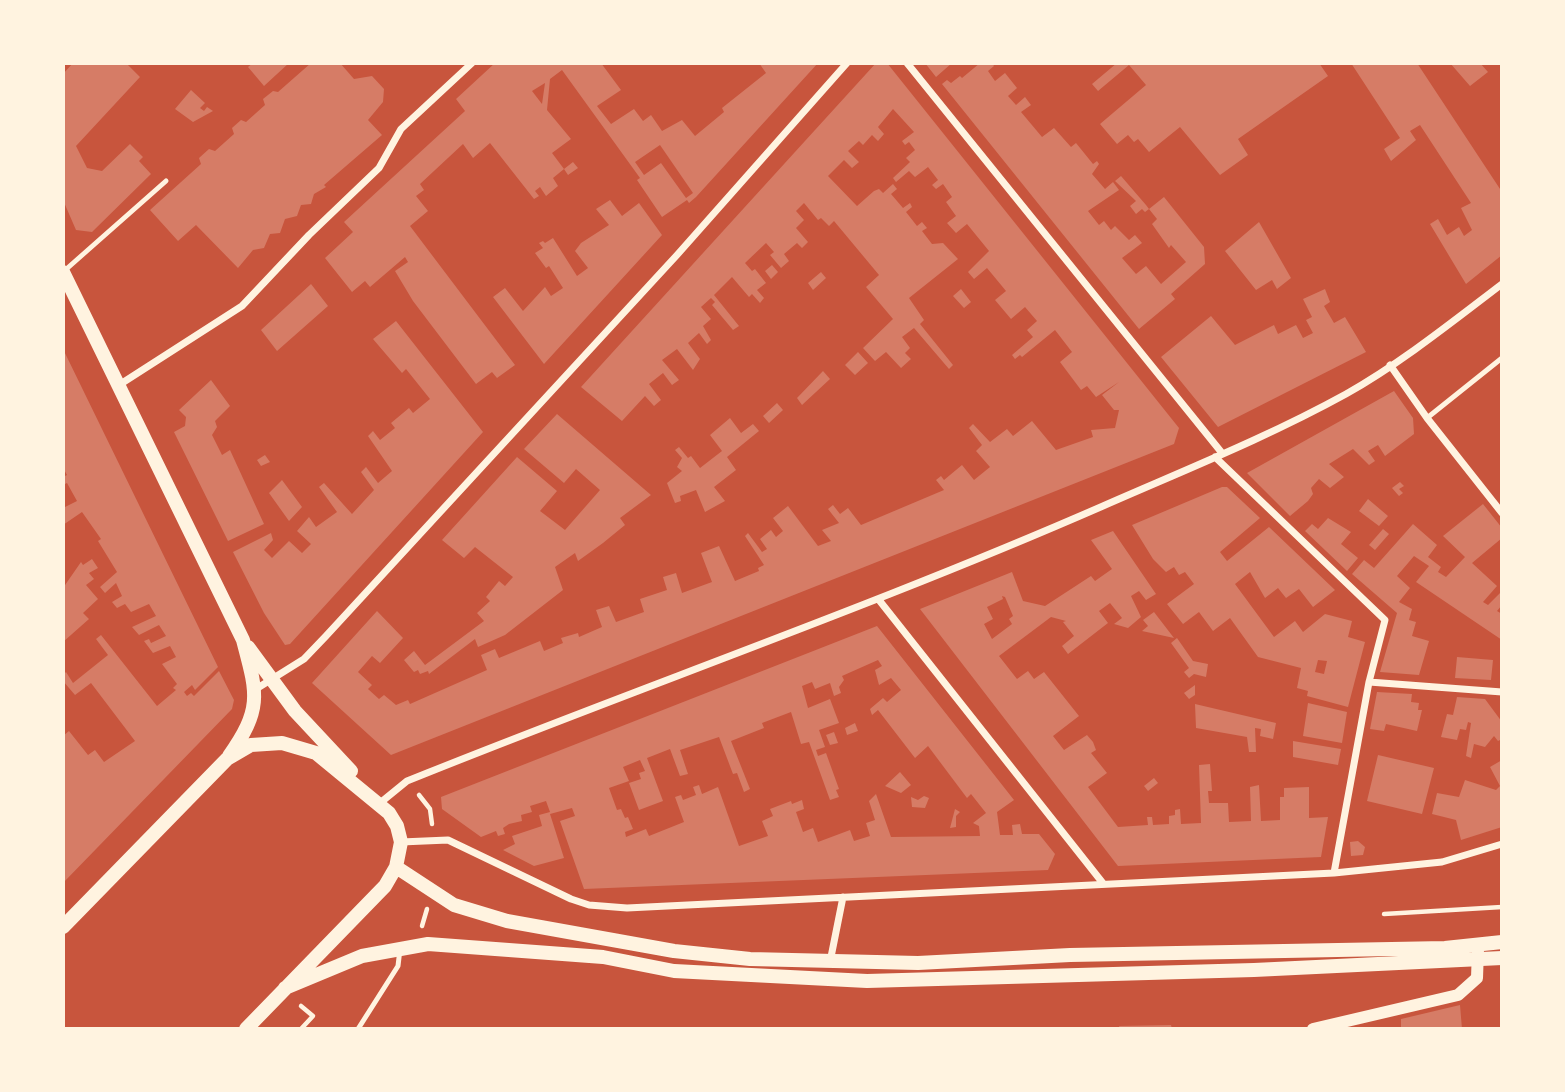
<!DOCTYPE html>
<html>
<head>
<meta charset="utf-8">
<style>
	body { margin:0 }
	#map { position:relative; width:1565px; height:1092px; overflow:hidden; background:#c8553d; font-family:"Fira Sans Condensed",sans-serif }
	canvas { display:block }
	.frame { position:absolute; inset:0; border:65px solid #fff3e0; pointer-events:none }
</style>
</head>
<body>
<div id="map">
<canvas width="1565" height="1092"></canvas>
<div class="frame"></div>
</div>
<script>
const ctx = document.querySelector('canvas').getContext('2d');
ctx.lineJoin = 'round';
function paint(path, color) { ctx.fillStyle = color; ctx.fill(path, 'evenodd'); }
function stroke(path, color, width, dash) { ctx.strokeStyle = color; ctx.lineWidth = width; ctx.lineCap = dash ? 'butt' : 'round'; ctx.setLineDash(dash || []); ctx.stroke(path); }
paint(new Path2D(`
	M73 63H126L140 77 76 146 87 168 102 171 130 144 143 157 139 161 151 174 92 232 76 230 63 200V74Z
	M253 63H289L264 86 248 67Z
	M311 63H340L354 79 372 76 384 89 383 102 368 120 382 135 324 185 326 187 314 194 311 204 301 205 297 216 285 219 280 233 270 234 264 248 253 250 238 268 196 225 178 241 150 210 201 164 199 158 209 149 215 151 234 134 232 128 241 120 246 122 265 105 263 99 273 91 278 92Z
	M495 63H601L621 90 597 106 611 124 634 109 643 121 651 115 662 131 682 120 695 136 724 112 722 108 766 73 759 63H818L696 197 689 203 687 200 662 217 637 180 640 178 562 70 550 79 547 110 571 139 552 153 564 169 553 178 558 186 546 196 540 187 535 191 539 196 534 199 490 143 473 158 463 144 420 184 424 190 416 196 428 211 410 226 515 365 497 378 492 372 476 384 413 301 395 271 408 262 405 257 370 287 365 281 352 292 325 258 353 232 344 222 465 111 456 99ZM545 83 542 104 532 91ZM660 145 693 193 686 198 661 163 644 175 635 162Z
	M876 63H887L1179 428 1174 444 391 755 312 683 377 611 403 638 380 663 372 656 358 672 372 685 368 689 379 699 384 695 396 705 408 700 410 704 487 670 481 655 495 649 499 658 540 641 544 651 563 643 561 638 578 633 579 637 602 627 596 610 609 606 616 622 644 612 640 599 667 590 663 577 676 573 682 593 712 582 701 553 719 546 735 581 759 571 758 568 764 565 745 536 748 533 762 552 767 549 760 539 771 530 776 537 783 531 773 518 788 506 818 546 831 541 822 530 839 523 828 509 833 505 840 514 848 508 861 525 944 490 936 480 941 476 944 480 962 465 974 480 990 467 976 451 982 445 969 428 973 424 990 442 1007 429 1013 436 1032 421 1056 450 1093 437 1091 430 1115 428 1119 410H1114L1102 395 1119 382 1096 397 1087 386 1081 390 1060 362 1072 352 1055 330 1022 357 1020 355 1015 359 1012 355 1033 337 1027 330 1037 321 1025 307 1011 319 995 300 1006 291 987 268 974 279 968 272 989 251 967 224 956 233 947 223 956 216 946 202 952 197 943 184 936 189 932 185 938 180 928 167 915 177 909 171 896 182 893 178 910 162 906 158 915 150 909 142 905 145 902 141 914 132 893 109 878 127 884 134 878 141 872 135 863 145 859 141 848 151 859 162 852 168 844 160 828 176 857 206 874 191 879 189 883 193 893 184 897 189 891 194 903 208 910 203 912 207 906 212 917 226 922 222 927 228 922 231 932 244 943 243 958 259 909 298 924 320 920 324 953 365 949 369 914 328 902 337 910 348 905 353 911 359 901 368 886 352 875 361 863 348 893 319 866 287 879 275 834 221 829 226 821 218 818 220 804 203 796 211 804 220 796 228 808 242 802 248 797 243 784 254 789 261 781 268 770 255 774 252 766 243 745 263 752 271 755 269 766 283 757 290 764 298 760 303 752 294 749 297 732 277 714 295 739 326 733 330 712 305 715 302 711 298 701 307 711 319 703 326 711 340 707 344 699 333 688 343 700 359 693 370 677 349 662 360 679 380 672 385 663 373 649 384 661 400 654 406 645 396 622 421 581 387Z
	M925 63H952L936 77Z
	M980 63H992L994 66 988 71 995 81 1005 73 1017 88 1008 96 1016 105 1025 97 1031 105 1021 112 1042 137 1054 128 1071 147 1076 143 1093 164 1097 161 1099 164 1092 174 1105 189 1113 182 1119 190 1088 211 1099 225 1104 221 1111 230 1115 226 1129 240 1135 235 1142 243 1122 258 1136 274 1146 266 1161 284 1186 262 1171 245 1169 248 1152 224 1157 219 1149 209 1164 197 1204 247 1205 264 1171 294 1175 299 1139 329 942 84 947 80 951 83 960 76 962 78Z
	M1117 63H1319L1328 76 1238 139 1248 155 1220 175 1180 127 1149 152 1138 139 1134 142 1128 135 1117 144 1100 124 1146 85 1129 65 1098 91 1092 84Z
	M1351 63H1417L1502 192V255L1466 284 1430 224 1438 219 1447 235 1459 227 1464 236 1472 230 1461 208 1471 203 1420 125 1410 131 1416 140 1391 161 1384 149 1400 138Z
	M1450 63H1480L1488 72 1470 86Z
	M191 90 205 103 200 108 204 111 207 107 213 111 193 122 175 109Z
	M573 162 578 168 568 175 564 169Z
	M1121 176 1146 205 1149 209 1145 212 1142 209 1136 214 1130 206 1136 201 1115 181Z
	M610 200 622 216 639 203 662 235 544 364 493 297 505 288 523 311 545 287 551 296 563 288 549 266 546 268 535 253 543 248 539 243 543 241 545 243 553 238 577 276 588 268 575 251 581 243 609 225 596 209Z
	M1259 222 1291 278 1277 289 1272 280 1256 290 1225 251Z
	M772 265 778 272 771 279 765 271Z
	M821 272 826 278 813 290 808 283Z
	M311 284 328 306 277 351 261 330Z
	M961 289 971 302 964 308 953 296Z
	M1325 289 1330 302 1324 306 1334 323 1345 317 1366 352 1218 427 1161 357 1211 316 1235 345 1274 325 1278 334 1296 325 1303 338 1313 333 1306 320 1312 317 1303 299Z
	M396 321 483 432 290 644 285 645 264 613 233 552 271 533 273 540 264 550 272 558 289 541 302 553 311 544 297 531 309 517 316 527 337 512 319 487 324 483 352 514 374 490 361 472 366 467 378 483 392 471 368 436 373 431 380 440 395 428 391 423 409 408 413 413 430 399 406 369 402 373 373 339Z
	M63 349 218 667 195 690 192 685 184 692 187 696 191 693 194 696 219 671 234 700 232 709 63 883V736L69 731 88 755 95 750 104 762 135 741 91 683 75 695 63 681V675L66 672 73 683 108 655 96 639 101 635 157 706 176 690 173 688 177 684 162 664 176 657 170 646 153 653 144 641 149 639 151 643 166 636 159 625 139 635 132 627 156 616 149 604 131 612 125 604 117 608 112 602 122 596 116 583 105 593 100 587 117 572 98 541 101 539 82 512 63 525V508L77 501 67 483 63 485V477L67 475 63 468Z
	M858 352 868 363 855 375 845 365Z
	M823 371 830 379 802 405 797 398Z
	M211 380 230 406 215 421 217 427 212 435 222 455 230 450 264 524 228 541 174 432 185 426 186 417 179 410Z
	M1394 391 1413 418 1414 434 1385 456 1378 445 1368 451 1375 461 1369 465 1353 449 1329 464 1344 477 1330 488 1319 479 1311 488 1313 494 1308 501 1290 516 1247 473Z
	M777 403 783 410 769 423 763 416Z
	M557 414 651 495 620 518 625 525 603 543 578 561 575 553 555 567 563 590 505 635 478 647 475 639 429 674 428 671 420 674 418 670 414 672 404 660 414 651 425 665 484 621 477 613 490 601 486 597 499 581 505 586 513 577 475 547 464 558 442 540 517 457 557 491 540 511 565 530 600 490 576 469 564 483 524 449Z
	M730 418 741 433 753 424 759 431 727 457 736 470 714 487 725 501 705 512 696 490 680 496 681 501 675 503 667 483 682 471 677 467 682 458 675 450 679 447 688 458 691 456 700 468 722 451 710 435Z
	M265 455 270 462 261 466 257 460Z
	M282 480 302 507 289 521 269 493Z
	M1400 482 1404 486 1399 489 1403 493 1399 496 1392 488Z
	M1222 487H1227L1260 518 1220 552 1227 561 1269 527 1335 590 1313 607 1299 589 1286 598 1278 588 1265 598 1250 572 1235 584 1274 637 1295 621 1303 632 1325 614 1352 621 1348 637 1365 642 1348 707 1307 696 1308 691 1297 688 1301 668 1258 657 1230 618 1213 631 1199 612 1183 624 1167 604 1194 584 1185 572 1179 575 1174 567 1166 572 1153 559 1132 525ZM1318 660 1327 661 1324 674 1315 672Z
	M1368 499 1388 516 1379 526 1359 511Z
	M1483 504 1502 528V538L1472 563 1497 586 1483 602 1488 605 1502 591V605L1497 611 1502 614V640L1416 582 1429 566 1414 556 1397 576 1410 588 1399 602 1412 609 1409 620 1416 622 1412 636 1429 641 1419 675 1380 672 1397 613 1352 574 1364 560 1374 568 1413 524 1437 545 1428 557 1441 567 1438 572 1446 577 1465 557 1443 536Z
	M1328 518 1351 532 1341 544 1358 558 1347 571 1305 531 1312 524 1318 529Z
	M1383 529 1389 534 1375 550 1369 545Z
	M1113 531 1156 594 1146 600 1139 591 1131 596 1141 617 1128 628 1114 624 1122 618 1110 603 1099 611 1108 623 1068 654 1062 646 1074 636 1063 622 1066 621 1051 617 999 656 1017 679 1028 671 1034 679 1044 672 1079 716 1053 736 1064 750 1087 735 1093 742 1096 750 1091 753 1107 773 1088 787 1118 827 1148 825 1147 817H1152L1153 825 1169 824V816L1175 815V810L1180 809 1181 824 1201 823 1199 765 1210 764 1212 791H1208L1209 803H1228L1229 822 1251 821 1250 787 1259 785 1261 821 1280 820V797H1284V788L1309 787V818L1328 817 1321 857 1118 866 920 609 1012 572 1023 601 1045 606 1091 576 1095 581 1112 569 1091 540ZM1002 596 1005 597 1013 616 1009 619 1012 624 992 639 984 624 993 619 987 607 1003 599Z
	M92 559 98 568 89 573 94 579 86 585 98 599 83 613 89 619 63 642V588L81 562 83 565Z
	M1154 612 1174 638 1142 631 1148 626 1143 620Z
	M877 626 1014 800 997 812 1000 835H1013L1012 825 1020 824 1022 834H1039L1055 854 1048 870 584 889 560 821 575 816 572 808 550 814 564 858 534 866 503 850 515 844 512 836 542 826 539 815 550 812 546 801 530 806 532 812 521 815 522 821 509 824 503 828 505 834 498 836 496 831 481 837 442 809 441 797ZM878 660 882 666 875 670 879 685 891 678 901 690 887 702 883 698 870 709 872 715 878 710 915 758 928 746 967 798 971 794 986 813 973 823 979 826 980 836 891 837 876 794 869 801 875 820 866 823 870 836 854 841 850 830 818 842 813 828 803 832 796 812 804 809 802 800 792 804 791 801 770 809 773 816 762 821 768 836 739 846 718 787 702 794 699 785 693 787 696 795 683 800 681 795 675 797 684 822 649 836 646 829 626 837 625 832 633 829 628 817 625 818 621 809 617 810 609 788 629 781 623 767 640 760 645 771 639 773 641 779 629 783 639 810 663 801 647 758 670 749 680 776 688 774 680 750 719 737 733 774 737 773 744 792 750 789 731 741 764 728 762 723 791 712 801 744 809 742 830 800 839 797 836 790 839 789 826 753 818 756 816 750 825 747 819 730 839 723 830 699 808 708 802 686 812 682 815 689 830 683 834 696 841 693 839 687 844 680 842 676Z
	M1177 638 1193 661 1208 664 1206 677 1194 674 1189 678 1184 672 1189 668 1171 643Z
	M1457 657 1493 660 1491 680 1455 678Z
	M1195 685V695L1189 699 1184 693Z
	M1377 692 1412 694 1411 702 1419 703 1418 710H1422L1417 731 1386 724 1384 731 1370 729Z
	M1457 697 1485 699 1502 722V739L1498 741 1494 736 1485 747 1474 744 1471 758 1466 756 1471 723 1468 722 1466 730 1460 729 1457 740 1441 737 1447 714 1453 715Z
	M1308 703 1347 712 1342 743 1303 736Z
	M1195 704 1276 723 1273 739 1260 736 1261 729 1255 728 1256 752H1249L1247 737 1196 728Z
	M855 723 858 731 847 735 845 728Z
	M834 732 838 743 830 745 826 735Z
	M1293 741 1341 749 1338 765 1293 757Z
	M1378 755 1434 768 1422 814 1367 801Z
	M1502 760V827L1461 840 1456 820 1432 814 1437 793 1459 797 1465 780 1496 790 1500 786 1490 767Z
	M900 772 911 785 901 793 885 786Z
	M1154 778 1158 783 1148 791 1144 786Z
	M924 796 929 798 925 808 912 807 911 797 918 800Z
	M955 809 960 812 956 816V827L950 828Z
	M1358 841 1365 847 1363 855 1351 856 1350 842Z
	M1460 1005 1462 1029H1401V1019Z
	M1171 1025 1172 1029H1120L1119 1026Z`), '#d67c66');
stroke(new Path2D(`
	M419 795 430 809 432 824
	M1384 914 1502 907
	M422 926 427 909
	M301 1029 313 1016 301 1006`), '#fff3e0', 4.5);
stroke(new Path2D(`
	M63 272 166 181
	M1427 418 1502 358
	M358 1029 398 966 400 949`), '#fff3e0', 5);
stroke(new Path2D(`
	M907 63 1222 453
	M1390 365 1427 418 1502 513
	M119 385 242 306 309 235 379 168 401 129 472 63
	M1215 457 1385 620 1369 682 1334 873
	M879 600 1102 882
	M1369 682 1502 692
	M256 689 304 659 326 636 677 255 847 63
	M380 803 407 781 427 773C652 683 881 603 1103 506 1185 470 1268 437 1346 394 1401 363 1452 322 1502 284
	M401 842 448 840 571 899 589 905 627 908 1334 873 1442 862 1502 844
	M830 962 843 897`), '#fff3e0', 7);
stroke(new Path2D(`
	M1313 1029 1458 995 1477 978 1478 949`), '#fff3e0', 12);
stroke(new Path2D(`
	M63 272 243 640C257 693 263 708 229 756
	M248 647 295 711 351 771
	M396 867 454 905 507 921 674 951 750 959 918 963 1070 955 1445 948 1502 942
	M63 927 227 759 251 745 282 743 316 753 389 813 397 826 401 842 396 867 385 886 246 1029
	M285 988 362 956 428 944 603 957 674 971 867 981 1254 970 1502 958`), '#fff3e0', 14);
</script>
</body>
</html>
